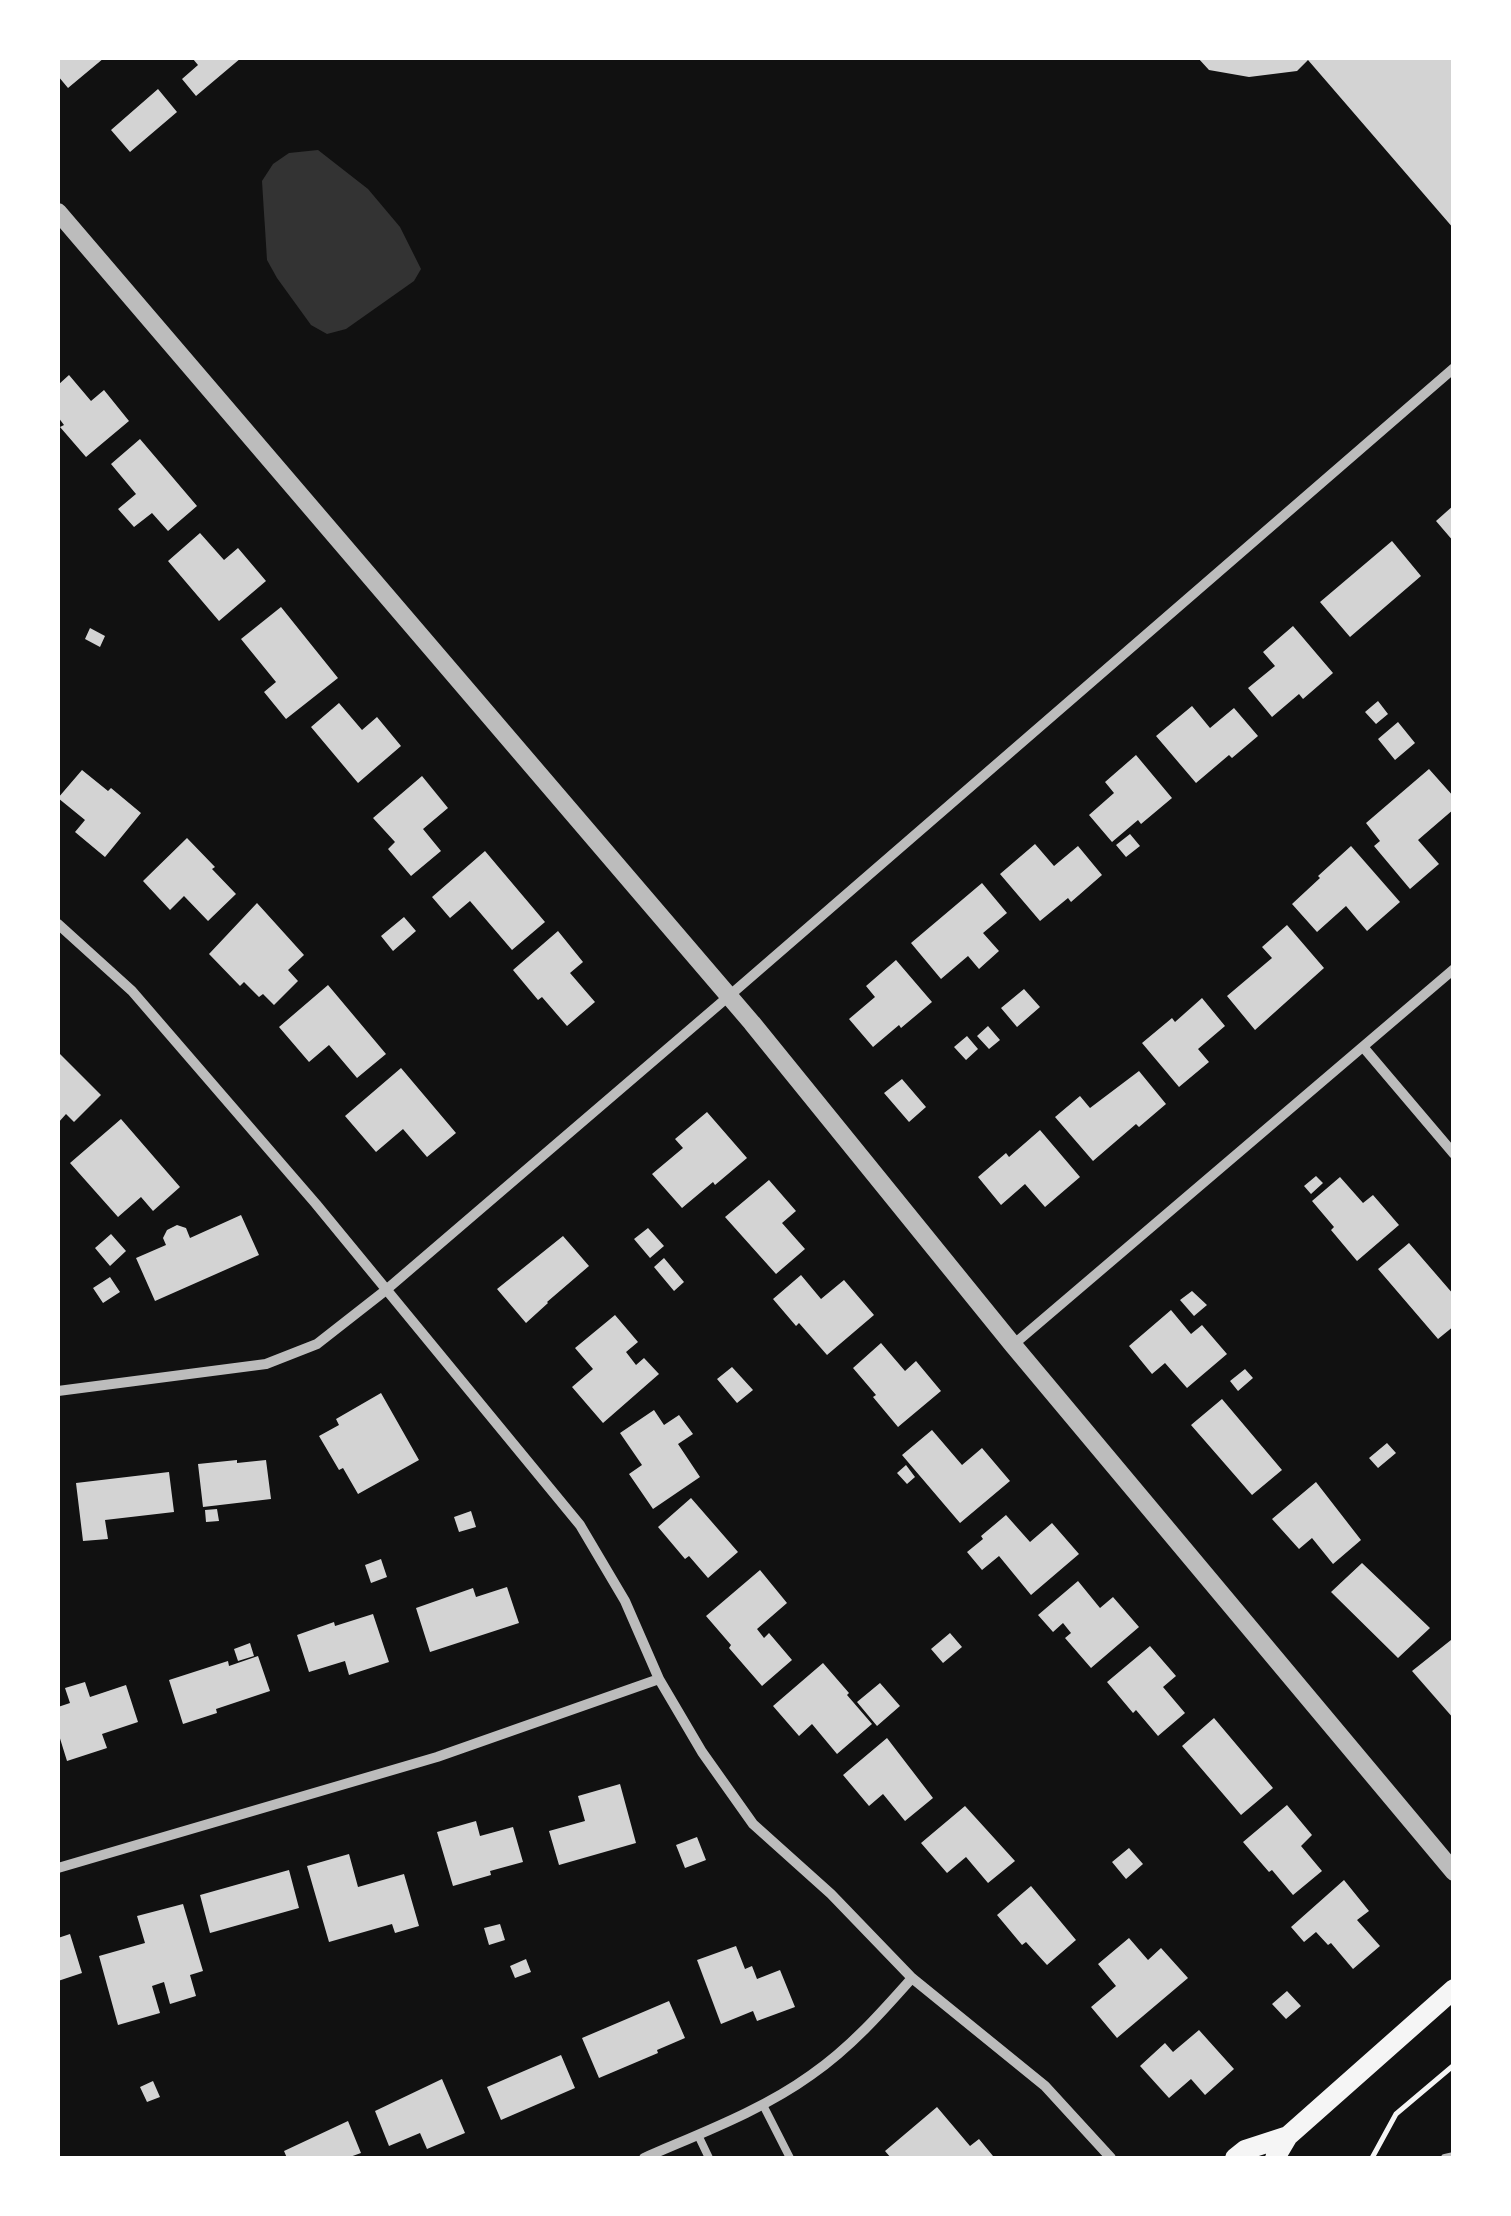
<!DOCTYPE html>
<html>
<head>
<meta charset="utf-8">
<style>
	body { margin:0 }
	#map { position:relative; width:1511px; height:2216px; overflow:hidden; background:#111; font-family:"Public Sans",sans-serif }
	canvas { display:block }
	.frame { position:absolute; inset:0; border:60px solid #fff; pointer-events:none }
</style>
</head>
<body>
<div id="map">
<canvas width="1511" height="2216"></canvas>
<div class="frame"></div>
</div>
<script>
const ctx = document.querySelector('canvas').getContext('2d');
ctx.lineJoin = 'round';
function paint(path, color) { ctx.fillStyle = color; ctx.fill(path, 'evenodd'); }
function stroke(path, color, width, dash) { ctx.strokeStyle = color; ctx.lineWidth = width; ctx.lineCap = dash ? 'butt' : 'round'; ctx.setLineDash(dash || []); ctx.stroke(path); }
paint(new Path2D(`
	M318 150 368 189 400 227 421 269 414 281 346 329 327 334 311 325 277 278 267 260 262 181 273 164 289 153Z`), '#333');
paint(new Path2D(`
	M58 58H104L68 88 58 76Z
	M195 58H241L196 96 182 79 198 65 193 59Z
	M1198 58H1454V229L1308 60 1297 71 1249 77 1209 70Z
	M158 89 177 112 130 152 111 130Z
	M69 375 91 401 104 390 129 421 86 457 60 427 64 425 58 417V385Z
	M140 439 197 506 168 531 152 513 134 527 118 509 136 494 111 464Z
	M1454 505V542L1436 521Z
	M200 533 224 560 238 548 266 581 219 621 168 561Z
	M1392 541 1421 576 1350 637 1320 602Z
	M281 607 338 678 286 719 264 692 276 682 241 639Z
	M1293 626 1333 673 1303 699 1299 694 1272 717 1248 688 1275 666 1263 652Z
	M90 628 105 636 100 647 85 639Z
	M1378 701 1388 714 1376 724 1365 712Z
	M339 703 362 730 377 717 401 746 358 783 311 727Z
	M1192 706 1210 728 1234 708 1258 736 1232 758 1229 755 1196 783 1156 736Z
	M1398 722 1415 743 1395 760 1378 739Z
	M1136 755 1172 798 1141 824 1138 820 1112 842 1089 815 1114 793 1105 782Z
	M1429 769 1454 797V809L1418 840 1439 864 1410 889 1374 846 1380 841 1366 823Z
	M82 770 108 791 111 788 141 813 105 857 75 832 85 820 58 798Z
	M422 776 448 808 423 829 441 851 411 876 388 849 395 842 373 818Z
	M1130 834 1140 846 1126 857 1116 845Z
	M187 838 215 867 212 869 236 894 208 921 184 896 170 910 143 881Z
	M1035 844 1054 866 1078 846 1102 875 1071 902 1068 898 1040 921 1000 874Z
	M1351 846 1400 902 1367 931 1346 906 1317 932 1292 904 1320 878 1318 876Z
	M485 851 545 922 512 950 470 901 450 918 432 897Z
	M982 883 1007 913 983 933 999 951 979 969 968 956 941 979 911 943Z
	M257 903 304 955 288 970 298 981 274 1005 263 994 259 997 244 982 240 986 209 954Z
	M404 917 416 931 393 951 381 936Z
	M1287 925 1324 968 1255 1030 1227 996 1272 958 1262 947Z
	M558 931 583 962 570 973 595 1002 567 1026 542 997 538 1000 513 970Z
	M896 960 932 1002 901 1028 899 1025 873 1047 849 1019 875 997 866 986Z
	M328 985 386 1054 357 1078 329 1045 309 1062 279 1027Z
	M1024 989 1040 1007 1017 1027 1001 1008Z
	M1202 998 1225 1026 1198 1049 1209 1062 1179 1087 1142 1043 1172 1018 1175 1022Z
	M988 1026 1000 1040 989 1049 977 1036Z
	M967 1036 978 1049 966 1060 954 1047Z
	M58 1052 101 1095 74 1122 66 1114 58 1123Z
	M401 1068 456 1133 427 1157 403 1129 376 1152 345 1116Z
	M1139 1071 1166 1104 1139 1127 1136 1124 1093 1161 1055 1117 1080 1096 1090 1108Z
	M902 1079 926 1107 909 1122 884 1093Z
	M707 1112 747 1158 715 1185 713 1182 682 1208 652 1174 683 1148 675 1139Z
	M121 1119 180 1187 153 1211 141 1197 118 1217 70 1163Z
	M1040 1130 1080 1177 1045 1207 1025 1184 1001 1205 978 1177 1006 1153 1009 1157Z
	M1316 1176 1323 1183 1311 1194 1304 1186Z
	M1340 1177 1363 1203 1373 1195 1399 1225 1357 1261 1331 1230 1334 1227 1312 1201Z
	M769 1180 796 1211 782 1223 805 1249 776 1274 725 1217Z
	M241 1215 259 1255 155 1301 136 1258 166 1245 163 1238 167 1230 177 1225 186 1228 190 1238Z
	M648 1228 664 1246 650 1258 634 1239Z
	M111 1234 126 1251 110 1266 95 1248Z
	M563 1236 589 1266 547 1302 548 1303 526 1323 497 1289Z
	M1409 1243 1454 1295V1326L1438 1339 1378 1269Z
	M664 1258 684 1282 674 1291 654 1267Z
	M801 1275 821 1299 844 1280 874 1315 827 1355 799 1323 796 1326 773 1299Z
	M110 1277 120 1292 103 1303 93 1288Z
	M1192 1291 1207 1305 1194 1316 1180 1300Z
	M1171 1310 1191 1334 1202 1325 1227 1354 1187 1388 1165 1363 1152 1374 1129 1346Z
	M615 1315 638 1342 626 1352 636 1365 644 1358 659 1374 603 1423 572 1387 593 1369 575 1348Z
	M881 1343 905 1371 916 1361 941 1391 898 1427 873 1397 876 1395 853 1368Z
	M732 1367 753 1390 737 1403 717 1379Z
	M1245 1369 1253 1378 1238 1391 1230 1381Z
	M381 1393 419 1460 358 1494 343 1468 339 1470 319 1436 339 1425 336 1419Z
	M1222 1399 1282 1470 1252 1495 1191 1425Z
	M654 1410 664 1425 679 1415 693 1434 678 1444 700 1477 653 1509 629 1474 642 1465 620 1433Z
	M932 1430 962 1465 982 1448 1010 1481 960 1523 902 1455Z
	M1387 1443 1396 1453 1378 1468 1369 1458Z
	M237 1460V1463L266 1460 271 1499 203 1507 198 1464Z
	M906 1465 915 1477 907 1484 897 1473Z
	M169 1472 174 1512 105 1520 108 1539 83 1541 76 1483Z
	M1316 1482 1361 1540 1333 1564 1312 1538 1299 1549 1272 1519Z
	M691 1498 738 1552 708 1578 689 1556 685 1559 658 1527Z
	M217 1509 219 1521 206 1522 205 1510Z
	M471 1511 476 1527 459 1532 454 1517Z
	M1006 1515 1030 1542 1052 1523 1079 1554 1031 1595 999 1556 982 1570 967 1552 983 1539 981 1536Z
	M381 1559 387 1577 371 1583 365 1565Z
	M1362 1563 1430 1628 1398 1658 1331 1592Z
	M760 1570 787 1603 757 1629 764 1638 769 1633 792 1660 762 1686 729 1648 731 1645 706 1616Z
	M1078 1581 1100 1608 1113 1597 1139 1627 1091 1668 1065 1638 1071 1633 1063 1623 1053 1632 1038 1615Z
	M507 1587 519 1623 430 1652 416 1608 473 1588 476 1597Z
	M373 1614 389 1662 349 1675 345 1661 309 1672 297 1635 334 1622 335 1626Z
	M950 1633 962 1647 943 1663 931 1649Z
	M1451 1640 1454 1642V1719L1412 1671Z
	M250 1643 254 1656 238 1661 234 1649Z
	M1150 1646 1176 1676 1163 1687 1185 1713 1158 1736 1136 1710 1133 1713 1107 1682Z
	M258 1656 270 1691 216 1709 217 1713 183 1724 169 1680 228 1661 229 1666Z
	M823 1663 849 1693 847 1695 872 1724 837 1754 812 1724 799 1736 773 1706Z
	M85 1682 90 1697 126 1685 138 1722 102 1734 107 1748 67 1761 58 1732V1707L70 1703 65 1688Z
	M880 1683 900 1706 877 1726 857 1702Z
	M1214 1718 1273 1788 1241 1815 1182 1746Z
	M887 1738 933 1798 905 1821 883 1794 869 1806 843 1775Z
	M620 1784 636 1843 559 1865 549 1831 585 1821 578 1796Z
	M1287 1805 1312 1835 1301 1846 1322 1871 1293 1895 1272 1870 1269 1872 1243 1842Z
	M965 1806 1015 1861 988 1883 966 1857 947 1873 921 1843Z
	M476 1821 480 1836 513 1827 523 1862 490 1871 491 1875 453 1886 437 1832Z
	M697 1837 706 1860 685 1868 676 1845Z
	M1129 1848 1143 1864 1126 1879 1112 1862Z
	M349 1854 358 1887 404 1874 419 1926 395 1933 392 1924 329 1942 307 1866Z
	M289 1870 299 1908 210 1933 200 1895Z
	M1344 1880 1369 1911 1357 1920 1380 1946 1353 1969 1331 1943 1328 1945 1316 1932 1304 1942 1291 1927Z
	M1031 1886 1076 1940 1047 1965 1026 1942 1022 1945 997 1915Z
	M183 1904 203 1971 190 1975 196 1996 170 2004 164 1982 152 1986 160 2013 118 2025 99 1956 145 1943 137 1916Z
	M500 1924 505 1940 489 1945 484 1928Z
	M70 1934 82 1973 58 1981V1938Z
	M1129 1938 1148 1960 1161 1948 1188 1978 1117 2038 1091 2007 1116 1986 1098 1964Z
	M736 1946 745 1969 752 1966 757 1979 780 1970 795 2007 757 2021 753 2011 721 2024 697 1960Z
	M526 1959 531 1972 515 1978 510 1966Z
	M1287 1991 1301 2006 1286 2019 1272 2004Z
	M669 2001 685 2038 657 2050 658 2053 599 2078 582 2038Z
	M1199 2030 1234 2069 1205 2095 1191 2079 1169 2098 1140 2066 1165 2043 1173 2052Z
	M561 2055 575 2088 501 2120 487 2087Z
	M442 2079 465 2133 427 2149 420 2133 389 2146 375 2111Z
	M153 2081 160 2097 147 2102 140 2087Z
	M937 2107 970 2146 979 2139 993 2156 990 2158H891L885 2151Z
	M348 2121 361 2153 347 2158H287L284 2151Z`), '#d3d3d3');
stroke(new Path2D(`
	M1372 2158 1396 2114 1454 2065`), '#f5f5f5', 5);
stroke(new Path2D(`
	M763 2105 790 2158
	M698 2135 709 2158
	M1445 2158 1454 2156`), '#bcbcbc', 8);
stroke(new Path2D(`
	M58 924 132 991 316 1204 580 1525 625 1601 659 1679 702 1752 753 1824 831 1894 912 1978 1045 2086 1111 2158
	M1364 1048 1454 1154
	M1013 1345 1454 969
	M58 1391 266 1364 317 1344 386 1290 729 996 1454 368
	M58 1868 437 1757 659 1679
	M644 2158C701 2133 761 2111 811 2075 850 2048 881 2013 912 1978`), '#bcbcbc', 10);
stroke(new Path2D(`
	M58 212 752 1023 1013 1345 1454 1872`), '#bcbcbc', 18);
stroke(new Path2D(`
	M1235 2158 1245 2150 1288 2136
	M1275 2158 1288 2136 1454 1989`), '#f5f5f5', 20);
</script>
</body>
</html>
